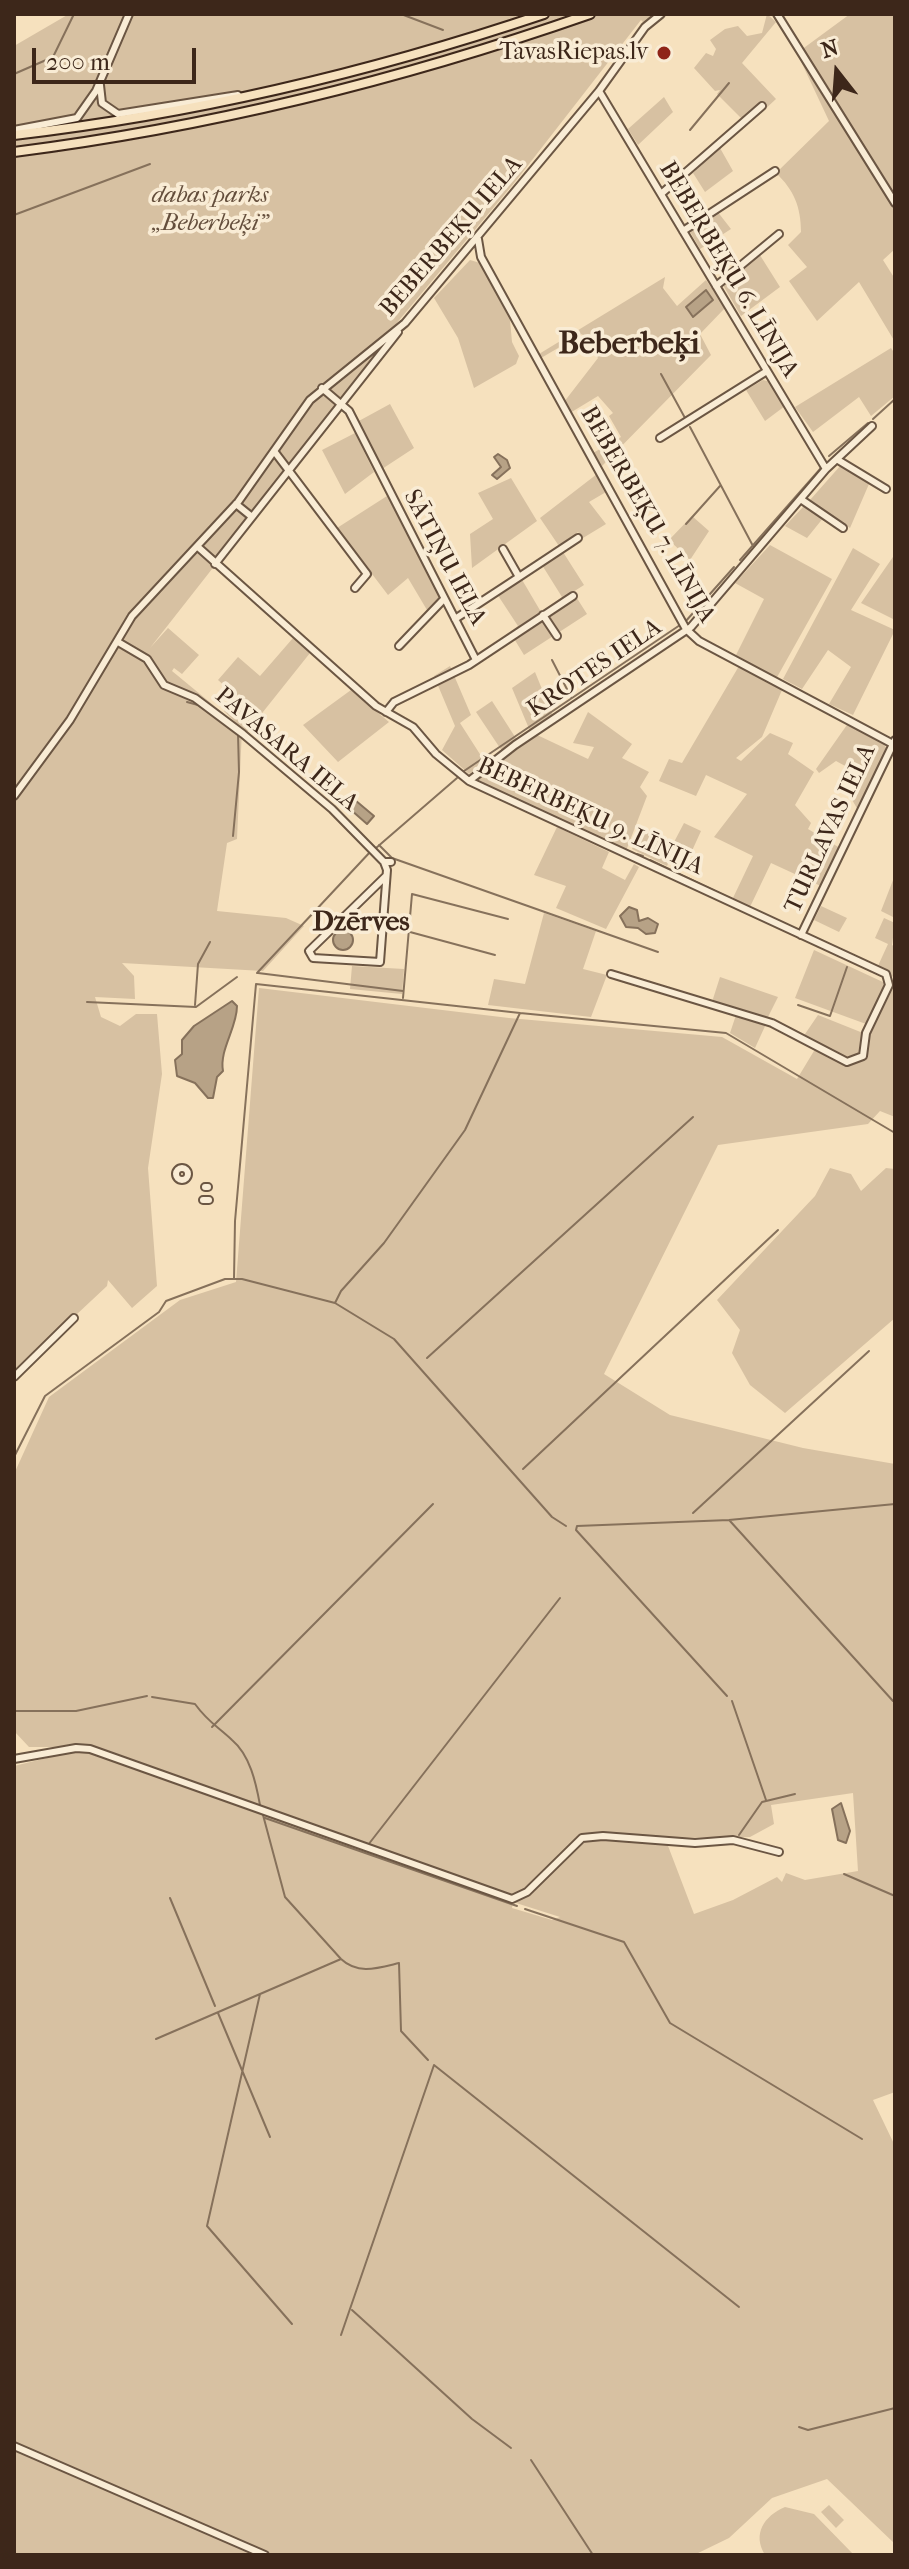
<!DOCTYPE html>
<html>
<head>
<meta charset="utf-8">
<style>
	body { margin:0 }
	#map { position:relative; width:909px; height:2569px; overflow:hidden; background:#f6e1be; font-family:"IM FELL French Canon",serif }
	canvas { display:block }
	.frame { position:absolute; inset:0; border:16px solid #3d271a; pointer-events:none }
	.north { position:absolute; left:797px; top:32px; width:80px; height:80px; -webkit-text-stroke:6px #f9ecd5; paint-order:stroke; rotate:343deg; font-size:22px; font-weight:700; line-height:32px; text-align:center; color:#3d271a }
	.north::after { content:''; display:block; margin:auto; width:28px; height:36px; background:#3d271a; clip-path:polygon(50% 0,100% 100%,50% 72%,0 100%) }
	.scale { position:absolute; left:32px; top:48px; width:164px; height:36px; box-sizing:border-box; border:4px solid #3d271a; border-top:0; padding-left:10px; font-size:24px; line-height:28px; white-space:nowrap; color:#3d271a; -webkit-text-stroke:6px #f9ecd5; paint-order:stroke }
</style>
</head>
<body>
<div id="map">
<canvas width="909" height="2569"></canvas>
<div class="frame"></div>
<div class="north">N</div>
<div class="scale">200 m</div>
</div>
<script>
const ctx = document.querySelector('canvas').getContext('2d');
ctx.lineJoin = 'round';
function paint(path, color) { ctx.fillStyle = color; ctx.fill(path, 'evenodd'); }
function stroke(path, color, width, dash) { ctx.strokeStyle = color; ctx.lineWidth = width; ctx.lineCap = dash ? 'butt' : 'round'; ctx.setLineDash(dash || []); ctx.stroke(path); }
function write(font, color, halo, rows, align = 'center') {
  ctx.font = font + ' "IM FELL French Canon",serif'; ctx.lineWidth = 7; ctx.setLineDash([]); ctx.textBaseline = 'middle'; ctx.strokeStyle = halo; ctx.fillStyle = color; for (const [text, x, y, turn = 0] of rows) {
    ctx.save(); ctx.translate(x, y); ctx.rotate((+turn || 0) * Math.PI / 180); ctx.textAlign = isNaN(turn) ? turn : align; if (halo) ctx.strokeText(text, 0, 0); ctx.fillText(text, 0, 0); ctx.restore();
  }
}
paint(new Path2D(`
	M69 14H655L644 23 641 20 515 182 390 331 387 346 150 648 168 628 199 655 182 674 174 668 172 671 240 727 224 711 236 696 218 680 238 657 260 676 293 638 310 653 247 732 242 729 237 839 227 843 217 911 286 918 304 926 263 971 122 963 134 976 135 999 95 997 101 1017 120 1026 136 1014H157L162 1074 148 1168 157 1286 132 1308 108 1280 107 1286 14 1373V46Z
	M767 14 776 22 742 63 776 99 762 112 757 107 742 119 717 94 720 90 715 91 694 68 706 53 713 56 716 49 710 40 725 29 738 26 747 36 762 33Z
	M850 14H895V249L883 260 895 279V342L859 282 817 321 789 281 807 267 788 245 801 232C801 207 794 190 776 173L829 121 797 53Z
	M664 97 673 112 638 145 628 129Z
	M720 148 733 171 705 192 693 173Z
	M717 211 731 229 700 249 689 230Z
	M758 252 780 287 741 316 723 285Z
	M470 260 480 263 510 320 512 342 519 356 516 364 474 388 458 338 434 298Z
	M665 277 663 288 677 306 706 280 725 308 700 334 711 355 602 466 593 453 621 437 609 416 613 413 598 396 570 413 564 402 598 358 582 334 541 358 539 354Z
	M891 348 895 354V396L871 416 859 397 813 432 795 407Z
	M763 380 771 382 785 406 765 421 746 390Z
	M390 404 414 448 382 469 357 422Z
	M355 433 374 472 345 494 322 450Z
	M841 465 869 484 850 528 810 500Z
	M597 474 606 492 589 502 606 524 583 538 578 532 559 546 540 518Z
	M511 478 537 521 472 568 470 534 493 519 478 493Z
	M387 496 440 598 427 610 408 578 388 595 337 528Z
	M805 505 824 517 807 538 785 526Z
	M692 516 709 531 690 560 669 540Z
	M770 545 832 579 776 679 736 655 764 599 735 583Z
	M853 548 880 564 851 610 895 630 853 715 829 704 851 667 828 650 802 689 783 679Z
	M563 552 584 585 573 592 587 614 524 655 510 632 518 626 497 594 521 578 541 612 562 597 542 565Z
	M895 554V620L861 603Z
	M450 666 471 715 460 723 485 762 469 774 442 750 455 726 434 676Z
	M739 666 782 690 762 737 736 758 741 761 770 733 793 743 788 754 814 772 795 805 811 823 808 829 840 848 823 887 771 863 749 909 732 900 753 856 714 837 747 794 706 775 696 796 659 781 669 759 682 763Z
	M535 672 553 716 530 731 512 688Z
	M351 690 389 722 338 762 303 725Z
	M492 701 517 740 502 751 476 712Z
	M588 712 632 744 622 758 649 772 640 787 647 796 626 851 474 779 535 734 588 759 594 747 573 743Z
	M849 722 882 740 886 748 858 810 851 798 860 774 836 761 819 773 816 769Z
	M684 823 701 831 691 853 676 846 667 866 632 849 640 829 673 844Z
	M557 827 609 852 602 868 625 880 634 864 639 867 606 929 556 908 566 886 534 875Z
	M895 875V918L881 911Z
	M821 906 847 918 839 932 814 920Z
	M544 913 596 931 583 969 607 975 591 1017 488 1005 494 979 525 984Z
	M884 918 895 923 892 945 895 947V978L877 968 888 944 875 938Z
	M814 950 885 983 866 1024 795 998Z
	M352 966 404 969 402 994 350 989Z
	M720 977 778 997 767 1019 712 1002Z
	M895 984V1117L880 1111 868 1124 718 1145 604 1374 670 1415 803 1448 895 1464V2092L873 2100 895 2146V2544L827 2479 772 2498 729 2538 694 2555H14V1766L55 1756V1747H29L14 1731V1474L49 1397 180 1300 236 1282 259 988 509 1018 722 1037 797 1079 817 1046 803 1037 818 1015 863 1033 874 1027ZM853 1793 858 1871 805 1880 786 1873 782 1882 777 1877 733 1900 694 1914 665 1838 750 1837 774 1824 771 1805ZM513 1902 560 1917 552 1920 512 1908Z
	M736 1015 766 1024 755 1048 730 1033Z
	M830 1168 851 1174 861 1191 886 1168 895 1169V1318L785 1413 750 1385 732 1353 740 1330 717 1300 815 1196Z
	M829 2505 844 2520 836 2528 821 2512Z
	M785 2507 814 2514 854 2555H765C752 2534 764 2516 785 2507Z`), '#d7c1a2');
const water = new Path2D(`
	M706 290 713 300 693 317 686 307Z
	M498 454 507 460 510 468 497 479 492 475 501 467 494 457Z
	M349 795 374 816 367 824 342 802Z
	M629 907 637 910 639 921 648 918 658 924 655 933 646 934 638 928 626 927 620 916Z
	M333 940a10 10 0 1 1 20 0a10 10 0 1 1-20 0Z
	M232 1001 237 1006C237 1028 219 1050 223 1071L217 1077 213 1098H208L195 1083 177 1076 175 1060 182 1054V1040L194 1026Z
	M841 1803 850 1831 846 1843 838 1840 832 1809Z`);
paint(water, '#b7a286');
stroke(water, '#86715b', 2);
stroke(new Path2D(`
	M401 14 443 30
	M14 74 53 57 74 14
	M690 130 729 83
	M14 215 150 164
	M661 374 685 418
	M873 419 895 399
	M690 427 753 546
	M829 456 868 423
	M686 524 720 486
	M740 560 821 468
	M685 622 734 567
	M685 634 696 642
	M552 660 571 697
	M187 702 198 705 223 723
	M464 771 680 625
	M233 836 239 772 238 734
	M379 845 392 858 658 952
	M376 848 457 778
	M637 854 643 856
	M650 860 744 905
	M779 921 796 929
	M410 932 495 955
	M257 973 371 851
	M258 973 403 991
	M403 998 412 894 508 919
	M87 1002 196 1007 237 977
	M195 1005 198 964 210 942
	M798 1005 830 1016 847 967
	M520 1013 726 1033 895 1133
	M234 1279 235 1221 256 984 520 1013 465 1130 384 1243 341 1291 335 1303
	M427 1358 693 1117
	M14 1457 45 1396 159 1312 166 1301 225 1279H242L335 1303 394 1339 552 1517 566 1526
	M523 1469 778 1230
	M693 1513 869 1351
	M730 1521 893 1701
	M727 1696 576 1530 577 1526 729 1520 895 1504
	M152 1697 195 1704C208 1722 217 1726 232 1740 250 1755 256 1783 260 1805
	M732 1701 766 1800
	M14 1711H76L147 1696
	M212 1727 433 1504
	M263 1815 285 1897 341 1959C358 1975 378 1968 399 1963L401 2031 428 2060
	M265 1818 517 1906
	M739 1835 762 1802 795 1794
	M368 1845 560 1598
	M844 1874 895 1896
	M170 1898 215 2006
	M525 1909 624 1942 670 2023 862 2139
	M260 1994 207 2226 292 2324
	M218 2013 270 2137
	M156 2039 341 1959
	M352 2310 472 2419 511 2448
	M341 2335 434 2065 739 2307
	M799 2427 808 2430 895 2408
	M531 2460 593 2555`), '#86715b', 2);
const minor = new Path2D(`
	M777 14 895 203
	M100 85 102 103 118 114 238 95
	M599 91 826 469
	M14 130 77 118 96 91 129 14
	M661 194 762 106
	M683 231 775 171
	M478 239 481 257 686 629 699 641 891 743
	M716 286 779 234
	M322 388 349 411 475 658
	M660 438 767 371
	M274 451 367 574 355 588
	M838 460 886 489
	M802 500 843 528
	M236 504 252 517
	M198 547 376 706 413 727 436 754 469 781 886 974 889 985 866 1033 863 1056 847 1062 772 1023 611 974
	M215 564 398 332
	M519 577 578 538
	M543 615 557 636
	M455 619 519 577 503 549
	M118 642 147 659 164 685 195 698 243 734 332 809 384 862H391
	M399 646 444 599
	M386 712 394 702 469 665 573 596
	M469 781 515 745 691 627 826 469 872 426
	M14 796 70 720 132 616 238 502 310 400 405 323 599 91 645 27 661 14
	M384 862 387 870 380 962 313 958 309 951 386 876
	M801 935 895 740
	M176 1174a6 6 0 1 1 12 0a6 6 0 1 1-12 0Z
	M205 1187H208
	M203 1200H209
	M14 1377 74 1318
	M14 1759 76 1748 90 1749 512 1899 527 1892 582 1838 603 1836 695 1843 733 1840 779 1852
	M14 2446 265 2555`);
const highway = new Path2D(`
	M14 135C195 114 372 72 544 14
	M14 152C210 127 404 79 590 14`);
stroke(minor, '#6b5643', 10);
stroke(highway, '#3d271a', 12);
stroke(minor, '#f9ecd5', 6);
stroke(highway, '#f6e1be', 8);
for (const [x, y, r, color] of [
	[664,53,8,"#8f2418"]
]) { const dot = new Path2D(); dot.arc(x, y, r, 0, 2 * Math.PI); ctx.fillStyle = color; ctx.fill(dot); stroke(dot, '#f9ecd5', 3); }
write('24px', '#3d271a', '#f9ecd5', [
	["TavasRiepas.lv",648,53]
], 'right');
write('italic 24px', '#644e3c', '#f9ecd5', [
	["dabas parks",210,196],
	["„Beberbeķi”",210,224]
]);
write('24px', '#3d271a', '#f9ecd5', [
	["BEBERBEĶU IELA",452,237,-49],
	["BEBERBEĶU 6. LĪNIJA",728,270,59],
	["BEBERBEĶU 7. LĪNIJA",647,515,60],
	["SĀTIŅU IELA",444,558,62],
	["KROTES IELA",595,669,-34],
	["PAVASARA IELA",286,750,40],
	["BEBERBEĶU 9. LĪNIJA",590,817,25],
	["TURLAVAS IELA",831,829,-65]
]);
write('bold 28px', '#3d271a', '#f9ecd5', [
	["Dzērves",361,923]
]);
write('bold 32px', '#3d271a', '#f9ecd5', [
	["Beberbeķi",629,345]
]);
</script>
</body>
</html>
